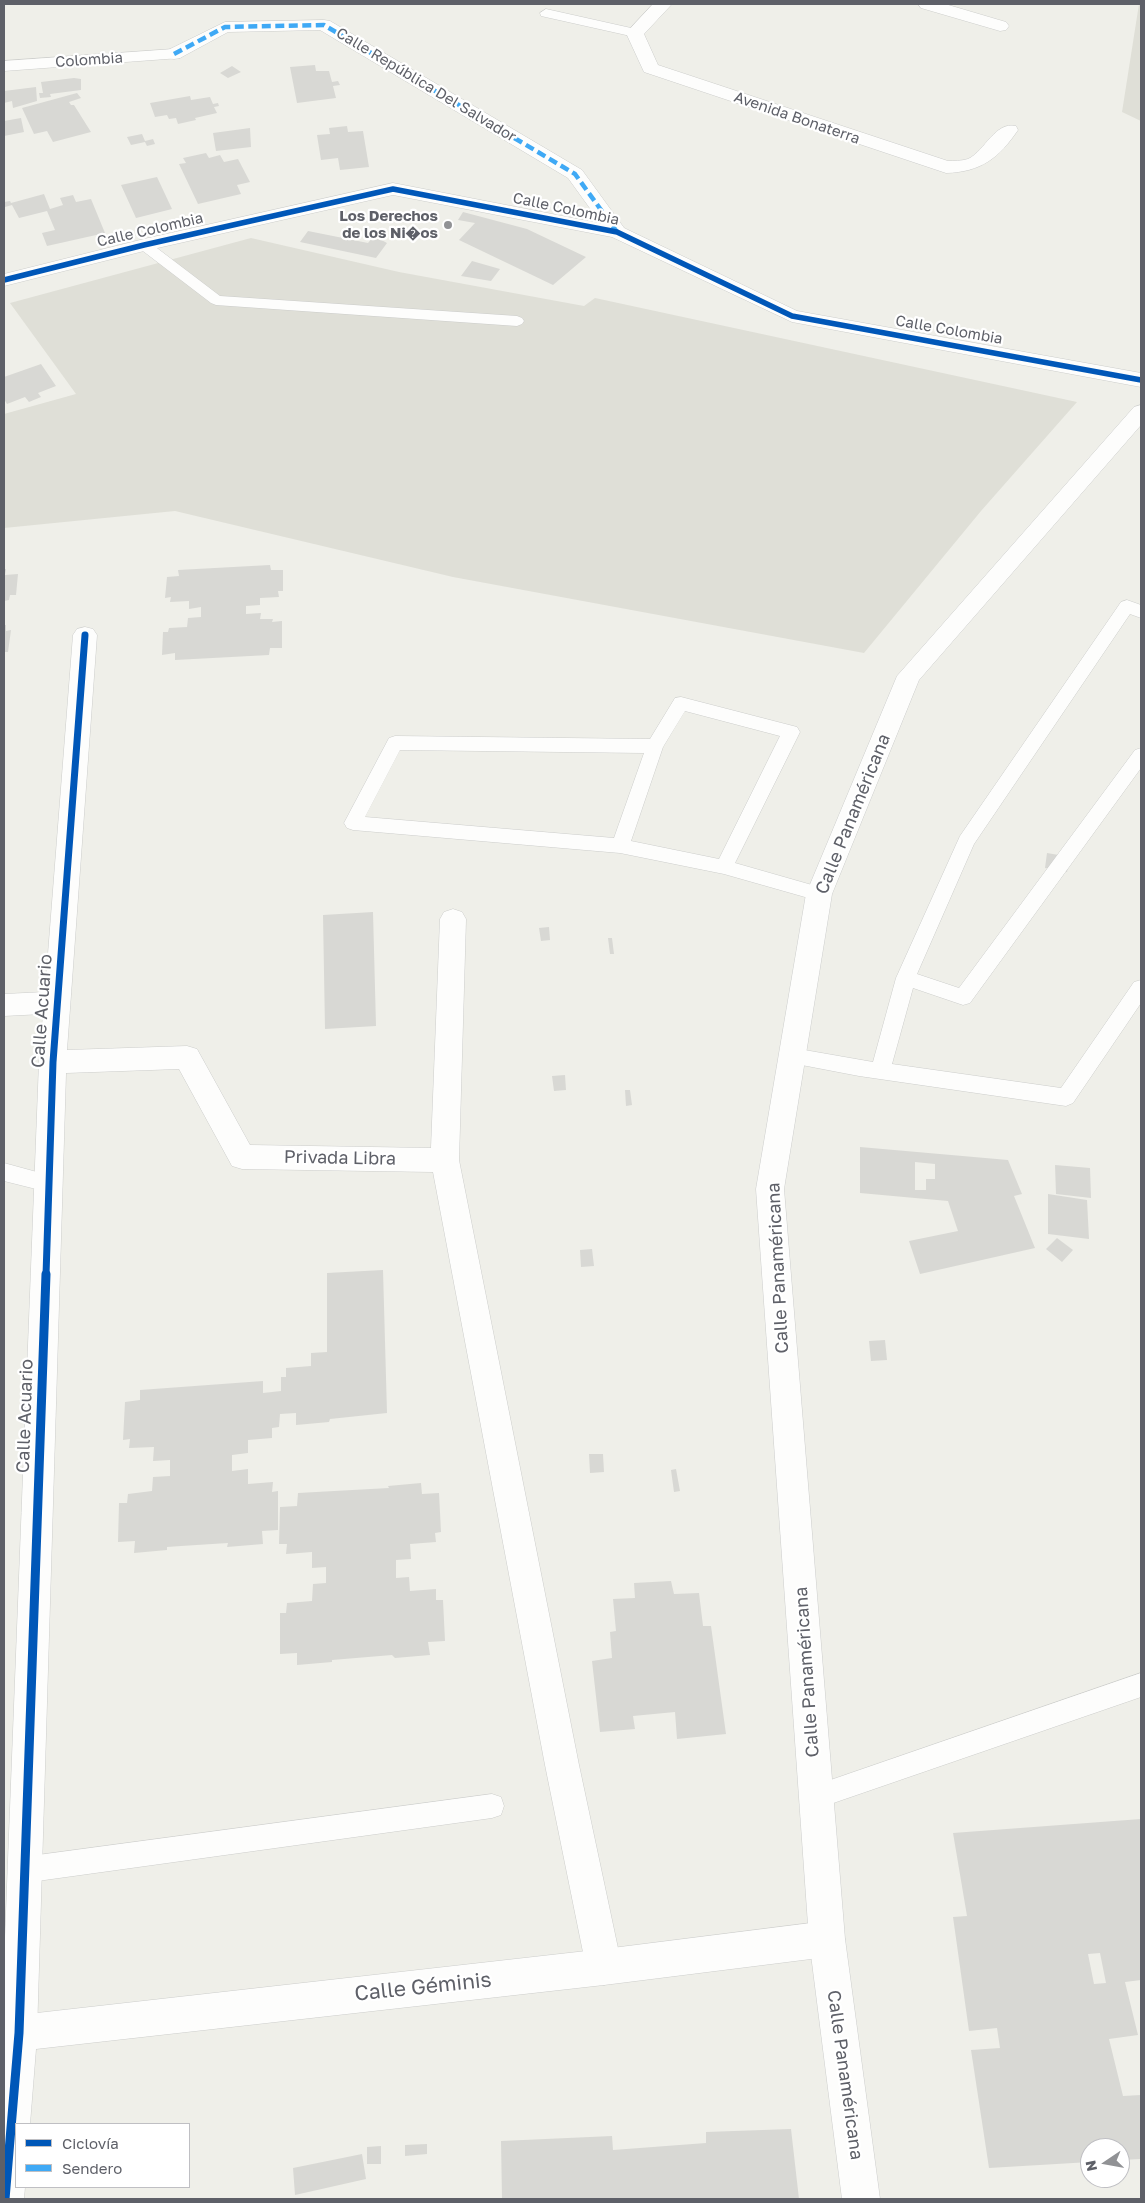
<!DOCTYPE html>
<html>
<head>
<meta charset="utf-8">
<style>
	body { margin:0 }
	#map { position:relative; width:1145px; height:2203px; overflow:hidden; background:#efefe9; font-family:"Golos Text",sans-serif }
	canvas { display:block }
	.frame { position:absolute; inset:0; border:5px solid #5e6068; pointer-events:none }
	.legend { position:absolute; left:15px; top:2123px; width:175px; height:65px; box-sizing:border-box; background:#fff; border:1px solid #bfbfc3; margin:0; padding:6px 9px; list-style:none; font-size:15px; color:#5e6068 }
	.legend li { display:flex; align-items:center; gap:10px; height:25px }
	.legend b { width:25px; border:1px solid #bfbfc3 }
	.north { position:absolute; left:1080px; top:2138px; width:50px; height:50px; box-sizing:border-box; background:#fff; border:1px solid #bfbfc3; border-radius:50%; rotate:258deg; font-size:14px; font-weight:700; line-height:20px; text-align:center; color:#5e6068 }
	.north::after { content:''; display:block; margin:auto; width:18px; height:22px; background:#919295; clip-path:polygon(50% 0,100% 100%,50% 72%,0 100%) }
</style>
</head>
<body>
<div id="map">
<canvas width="1145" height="2203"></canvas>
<div class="frame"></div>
<ul class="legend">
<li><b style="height:6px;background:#0057b8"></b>Ciclovía</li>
<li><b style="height:6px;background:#3fa9f5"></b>Sendero</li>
</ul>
<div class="north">N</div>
</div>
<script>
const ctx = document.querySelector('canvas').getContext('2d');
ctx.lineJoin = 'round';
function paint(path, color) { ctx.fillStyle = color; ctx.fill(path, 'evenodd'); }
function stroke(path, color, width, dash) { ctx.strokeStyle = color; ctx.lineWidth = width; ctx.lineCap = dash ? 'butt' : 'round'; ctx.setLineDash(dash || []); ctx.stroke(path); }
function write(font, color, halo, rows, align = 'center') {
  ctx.font = font + ' "Golos Text",sans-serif'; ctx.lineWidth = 4.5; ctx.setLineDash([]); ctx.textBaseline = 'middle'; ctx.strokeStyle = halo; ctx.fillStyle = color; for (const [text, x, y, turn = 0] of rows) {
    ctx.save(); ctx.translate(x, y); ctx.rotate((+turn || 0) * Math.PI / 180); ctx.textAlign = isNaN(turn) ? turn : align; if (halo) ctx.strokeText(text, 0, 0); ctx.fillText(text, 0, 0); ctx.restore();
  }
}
paint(new Path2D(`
	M1139 4H1141V121L1122 112Z
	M251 238 399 272 584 306 595 298 1077 402 981 511 864 653 453 577 175 511 4 528V414L76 394 10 303Z`), '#dfdfd7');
paint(new Path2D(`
	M315 65 316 71H329L332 82 338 81 340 85 333 86 336 98 297 103 290 67Z
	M232 66 241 72 228 78 220 73Z
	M74 78 81 79V90L50 94 51 97 40 98 39 93H43L41 82Z
	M36 87 37 101 13 108 12 101 4 103V91Z
	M77 93 81 98 69 102 71 105H74L91 132 53 142 47 131 34 134 22 108Z
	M190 96 191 100 210 97 213 104 218 103 219 106 214 107 217 113 195 118 196 120 178 124 176 118 169 119 167 115 155 117 150 103Z
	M21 118 24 132 4 136V121Z
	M347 126 348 132 363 131 369 167 340 170 338 158 321 160 317 135 330 134 329 128Z
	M250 128 251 147 216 151 213 133Z
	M142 134 145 141 153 139 155 144 147 146 145 142 131 145 127 137Z
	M206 153 209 158 220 155 224 162 238 159 250 182 237 185 241 194 198 204 179 164 186 163 183 158Z
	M157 177 172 209 136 218 121 185Z
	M44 194 50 209 63 205 60 198 73 195 76 202 91 199 105 233 47 246 42 233 55 230 47 211 19 218 12 205 5 207 4 205V202L10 201 11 203Z
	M463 212 527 229 586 257 553 285 459 240 475 223 458 220Z
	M308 231 368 243 374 236 387 243 376 258 300 242Z
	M472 261 500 269 491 281 461 276Z
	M41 364 56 386 38 393 41 397 29 402 25 397 7 404 4 399V377Z
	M270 565 271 570H283V591H278L279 597 260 598V605L246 606V614L261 613 260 619H273L272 622 282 621V648H270L269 655 175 660V653L162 655 163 632H168L169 628 187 627 188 618 201 617V607L189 609V601L170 602 171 597 165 598 167 577 179 576 178 570Z
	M4 569H6L5 575 18 574 16 595H10L9 600 4 601Z
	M4 625H6V631L11 630 8 652H4Z
	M1047 853 1070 857 1067 872 1045 868Z
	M373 912 376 1026 325 1029 323 915Z
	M549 927 550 940 541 941 539 928Z
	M608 938H612L614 954H610Z
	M565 1075 566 1090 554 1091 552 1076Z
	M625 1090H630L632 1105 626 1106Z
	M860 1147 1008 1160 1022 1194 1014 1196 1035 1248 920 1274 909 1241 958 1231 948 1201 860 1193ZM915 1162 935 1164V1179H926V1190H915Z
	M1055 1165 1090 1168 1091 1198 1056 1194Z
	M1048 1194 1087 1200 1089 1239 1048 1234Z
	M1057 1238 1073 1250 1062 1262 1046 1249Z
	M592 1249 594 1266 581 1267 580 1250Z
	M383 1270 387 1413 330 1419 329 1422 296 1425V1413L280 1414 279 1427 272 1428V1438L248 1440V1453L232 1455V1471L248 1469V1484L273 1482 272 1492 278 1491V1530L262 1531 263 1544 227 1547 228 1543 181 1546 167 1547V1550L134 1553 135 1541 118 1542 119 1503H127L128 1494 152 1491 153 1477 170 1476V1460L153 1461 154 1447 129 1448 130 1439 123 1440 125 1402 140 1400V1390L263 1381V1393L281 1391V1377H286V1368L311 1366V1353L327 1352V1273Z
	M885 1340 887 1360 871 1361 869 1341Z
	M589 1454H603L604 1472 590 1473Z
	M676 1469 680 1491 674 1492 671 1470Z
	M421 1483 422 1494 439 1493 441 1532 435 1533 436 1542 410 1544 411 1559 396 1560V1578L409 1577 410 1591 436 1589V1600H443L445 1641 428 1642 430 1655 395 1658 392 1655 332 1660V1662L297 1665V1653L280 1654V1613H286L287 1603 312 1601 313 1584 326 1583V1567L312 1568V1552L286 1554 287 1544H279L280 1507 297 1506 298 1493 389 1488 388 1486Z
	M671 1581 674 1594 699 1593 703 1626H711L726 1734 677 1739 675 1712 633 1716 635 1729 600 1732 592 1661 612 1658 610 1632 616 1631 613 1599 635 1598 634 1583Z
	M1141 1819V1980L1125 1982 1138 2035 1109 2039 1123 2096 1141 2095V2159L1120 2160V2148H1090V2162L989 2168 971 2050 1000 2048 997 2028 969 2031 953 1917 967 1916 953 1833ZM1100 1953 1106 1983 1094 1984 1088 1954Z
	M791 2129 799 2199H502L501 2141 612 2136 613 2150 706 2143V2132Z
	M427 2144V2154L405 2156V2145Z
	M381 2146V2164H367V2147Z
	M362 2154 366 2179 295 2195 293 2168Z`), '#d8d8d4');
const service = new Path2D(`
	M546 9 640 30 641 33 635 37 541 16 540 13Z
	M144 241 149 242 220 296 517 316 522 318 524 321 522 324 517 326 216 305 211 303 139 248 137 245 139 242Z
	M1127 600 1141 605V618L1130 614 974 844 917 974 959 988 1135 750 1141 748V768L970 1003 963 1005 913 988 892 1064 1061 1088 1134 982 1141 980V1003L1073 1103 1066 1106 859 1076 786 1062 783 1056 786 1050 793 1048 873 1062 896 978 960 836 1121 602Z
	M681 697 797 727 800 732 735 863 826 889 828 894 826 899 819 901 724 874 620 853 353 830 347 828 344 823 389 738 395 736 650 739 675 698ZM685 711 780 736 719 859 631 841 663 747ZM400 750 644 753 614 838 365 817Z
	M4 1163 55 1177 58 1183 55 1189 48 1192 4 1181Z
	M1141 1673V1697L816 1809 807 1806 804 1797 807 1788 816 1785Z
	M492 1794 501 1797 504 1806 501 1815 492 1818 23 1883 14 1879 10 1870 14 1861 23 1857Z`);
const pedestrian = new Path2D(`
	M324 20 330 21 582 170 627 232 624 236 617 238 610 236 568 178 320 30 228 32 180 58 174 59 168 58 165 54 168 50 225 22Z`);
const minor = new Path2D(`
	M653 4H672L644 34 658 65 948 161C954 161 961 161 968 159 985 151 995 121 1016 126L1018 130C999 158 981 172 946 173L644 72 626 33Z
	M918 4H945L1006 22 1009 26 1006 30 1000 31 921 8Z
	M174 49 180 50 183 54 180 58 4 71V61Z
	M393 183 624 228 797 311 1141 373V387L792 322 612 237 393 195 144 251 4 286V274L144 239Z
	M85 627 93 629 97 635 67 1050 187 1046 197 1049 250 1145 431 1148 440 919 444 912 453 909 462 912 466 919 459 1160 579 1765 622 1967 617 1980 604 1985 591 1980 586 1967 545 1765 433 1172 242 1169 232 1166 179 1069 66 1073 37 2033 32 2046 19 2051 6 2046 4 2040V1963L39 1062 43 1014 4 1016V994L45 992 73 635 77 629Z`);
const tertiary = new Path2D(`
	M827 1921 839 1927 845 1939 839 1951 827 1957 604 1985 36 2049 30 2124H16V2187H25L24 2199H4V2026L6 2020 19 2015 604 1949Z`);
const secondary = new Path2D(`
	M1141 405V425L919 680 832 894 784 1189 845 1939 880 2199H842L809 1939 756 1189 806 894 897 676 1134 407Z`);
stroke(service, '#cccdcb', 1);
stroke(pedestrian, '#cccdcb', 1);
stroke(minor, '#cccdcb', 1);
stroke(tertiary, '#cccdcb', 1);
stroke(secondary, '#cccdcc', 1);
paint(service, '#fdfdfc');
paint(pedestrian, '#fdfdfc');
paint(minor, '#fdfdfc');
paint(tertiary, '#fdfdfc');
paint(secondary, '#fdfdfc');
stroke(new Path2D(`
	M174 54 225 27 324 25 575 174 617 232`), '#3fa9f5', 4.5, [9, 4.5]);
stroke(new Path2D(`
	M4 280 144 245 393 189 617 232 792 316 1141 380`), '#0057b8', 5.5);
stroke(new Path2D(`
	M46 1275 53 1062 85 635`), '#0057b8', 7);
stroke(new Path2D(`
	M5 2199 19 2033 46 1274`), '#0057b8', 9);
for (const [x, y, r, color] of [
	[448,225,5,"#919295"]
]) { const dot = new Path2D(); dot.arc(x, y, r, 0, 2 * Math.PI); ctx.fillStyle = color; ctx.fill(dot); stroke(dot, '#fff', 2); }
write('15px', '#5e6068', '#fff', [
	["Colombia",89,60,-4],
	["Calle República Del Salvador",426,85,31],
	["Avenida Bonaterra",797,118,19],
	["Calle Colombia",566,209,12],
	["Calle Colombia",150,230,-13],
	["Calle Colombia",949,330,10]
]);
write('bold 15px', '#5e6068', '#fff', [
	["Los Derechos",438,216],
	["de los Ni�os",438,233]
], 'right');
write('18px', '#5e6068', '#fff', [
	["Calle Panaméricana",853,814,-68],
	["Calle Acuario",42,1011,-86],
	["Privada Libra",340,1158,1],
	["Calle Panaméricana",778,1268,-93],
	["Calle Acuario",25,1416,-88],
	["Calle Panaméricana",807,1672,-94],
	["Calle Panaméricana",845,2075,82]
]);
write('21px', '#5e6068', '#fff', [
	["Calle Géminis",423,1987,-6]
]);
</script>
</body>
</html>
